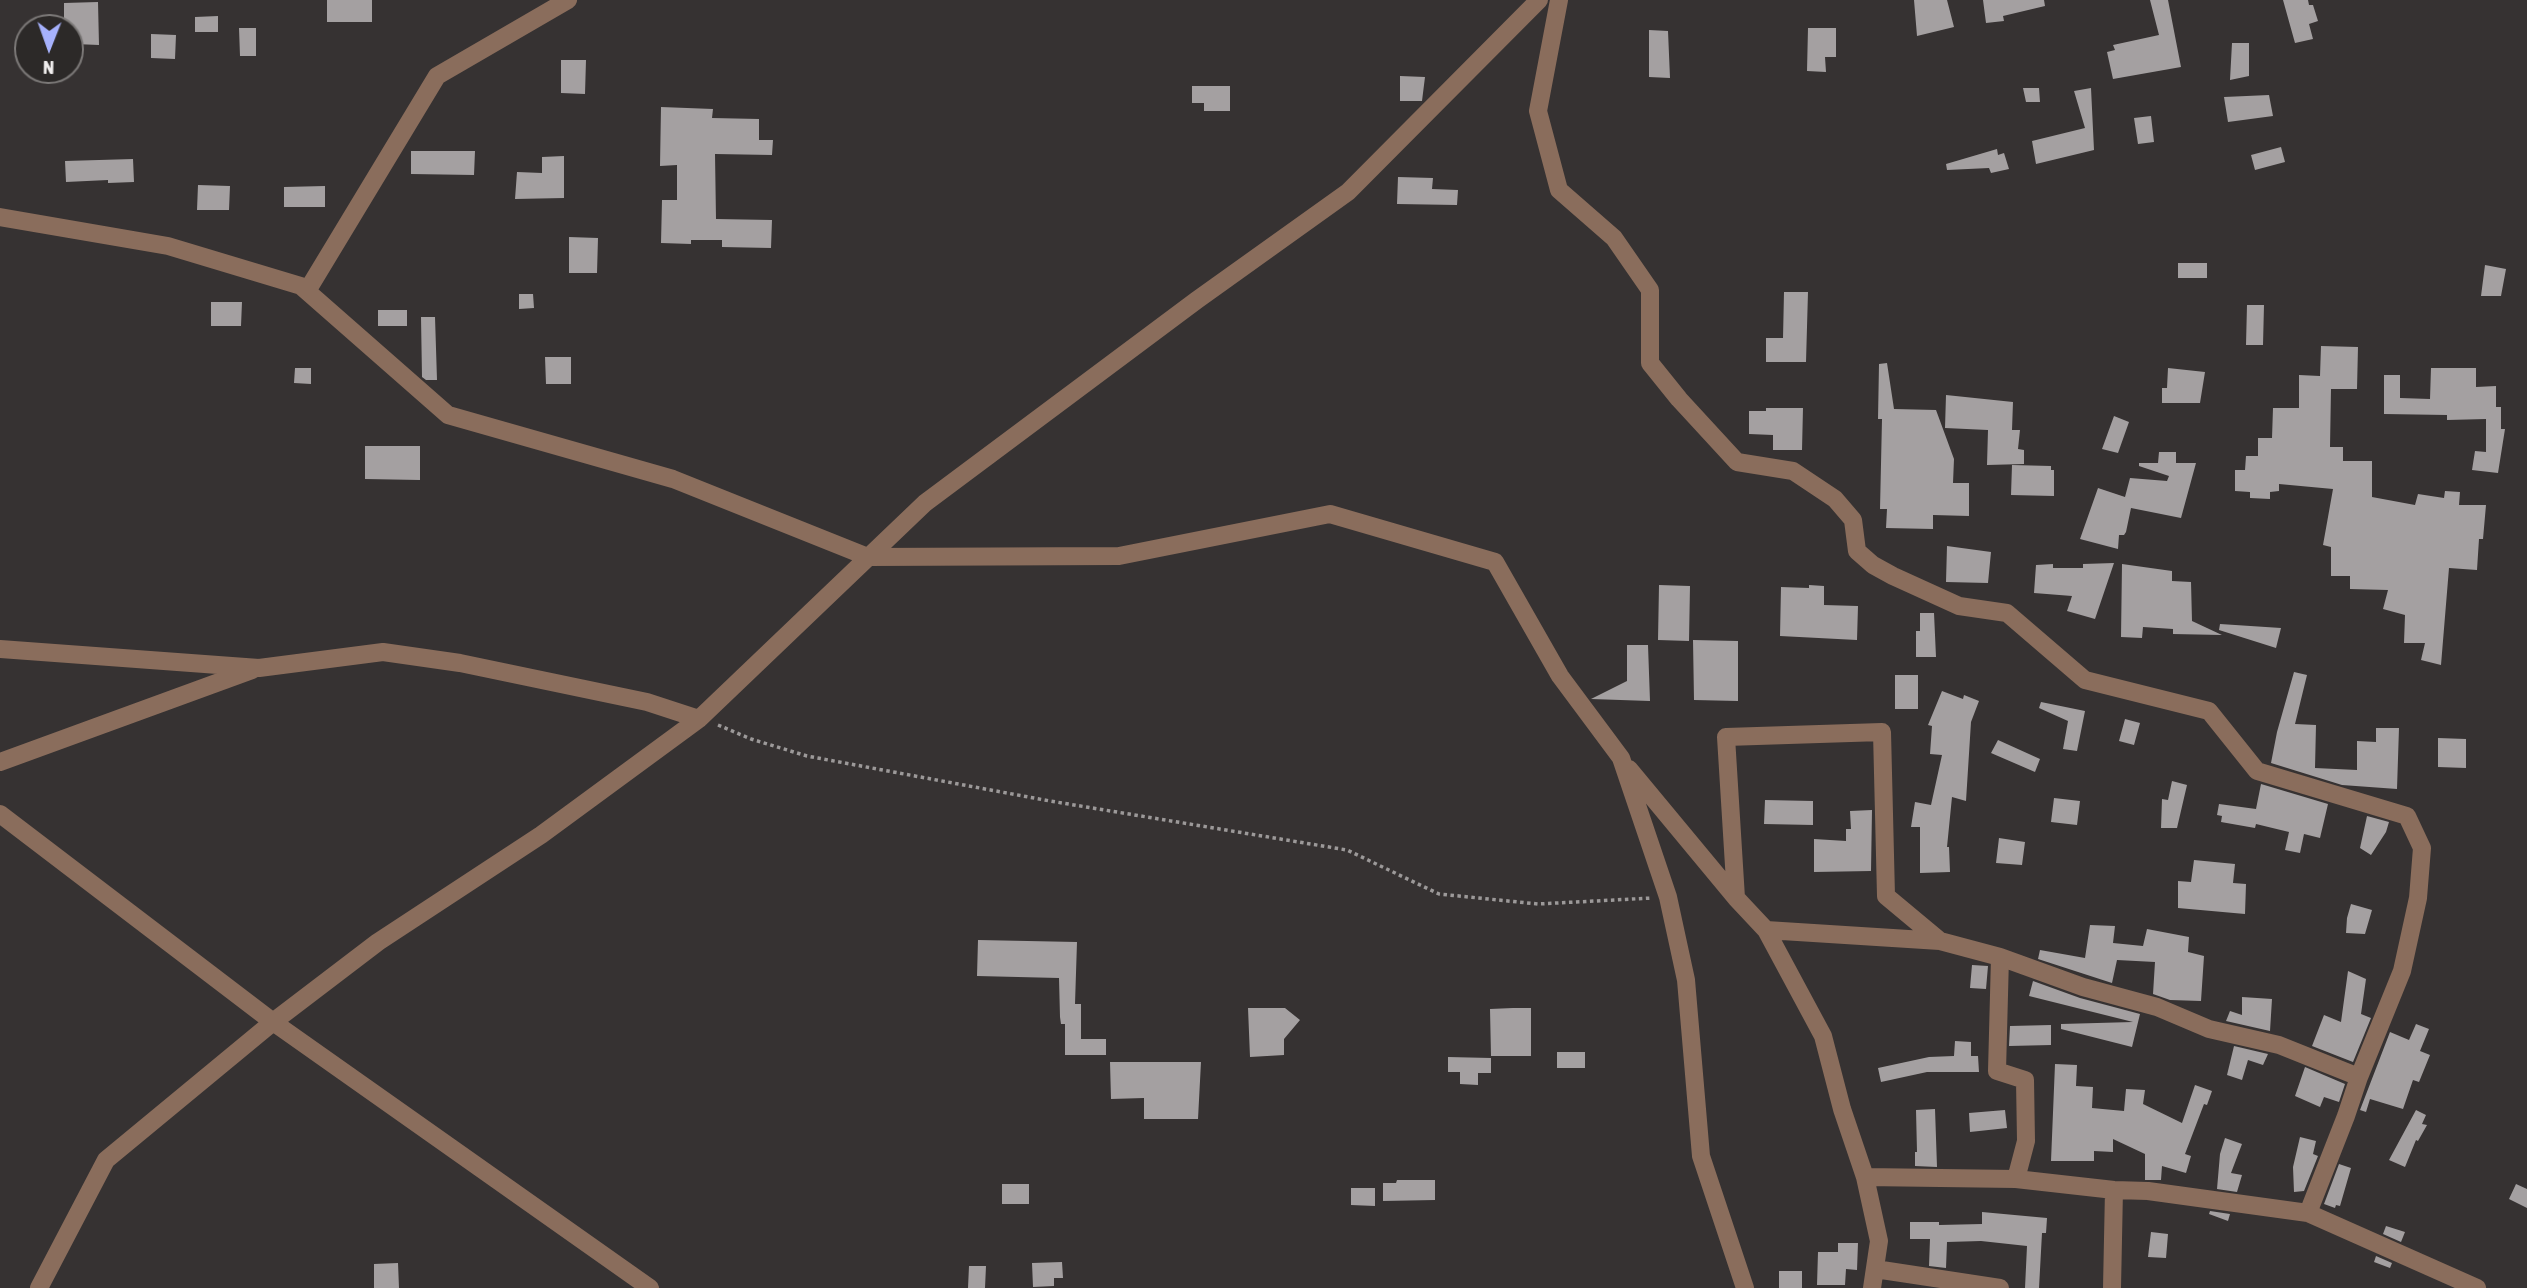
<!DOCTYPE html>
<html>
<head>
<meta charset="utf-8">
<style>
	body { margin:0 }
	#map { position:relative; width:2527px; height:1288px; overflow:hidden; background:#363232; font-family:"Asap Condensed",sans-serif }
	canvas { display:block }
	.north { position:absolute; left:14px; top:14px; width:70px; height:70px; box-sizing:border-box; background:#2c2928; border:2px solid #7b7877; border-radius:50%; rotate:181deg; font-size:19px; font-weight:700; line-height:28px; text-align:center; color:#f1eeee }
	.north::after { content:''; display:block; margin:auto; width:24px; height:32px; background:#a6b1fc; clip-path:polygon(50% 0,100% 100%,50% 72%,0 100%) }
</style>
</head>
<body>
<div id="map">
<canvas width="2527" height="1288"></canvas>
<div class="north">N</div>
</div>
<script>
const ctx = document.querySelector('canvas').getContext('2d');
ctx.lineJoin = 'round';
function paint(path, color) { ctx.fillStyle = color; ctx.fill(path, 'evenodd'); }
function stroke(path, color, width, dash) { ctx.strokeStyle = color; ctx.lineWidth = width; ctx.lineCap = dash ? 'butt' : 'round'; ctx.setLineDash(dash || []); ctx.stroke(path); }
paint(new Path2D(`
	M327 0H372V22H327Z
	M1914 0H1947L1954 27 1917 36Z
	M1983 0H2044L2045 6 2003 16 2004 21 1986 23Z
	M2150 0H2168L2181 67 2113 79 2107 52 2115 50 2113 45 2159 35Z
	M2283 0H2308L2309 5H2313L2318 21 2309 24 2313 39 2295 43Z
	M98 2 99 45 75 44V28H64V3Z
	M218 16V32H195V17Z
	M239 28H256V56H240Z
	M1808 28H1836V57H1825L1826 72 1807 71Z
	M1649 30 1668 31 1670 78 1649 77Z
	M151 34 176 35 175 59 151 58Z
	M2232 43H2249V76L2230 80Z
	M561 60H586L585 94 561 93Z
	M1400 76 1425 77 1422 101H1400Z
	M1192 86H1230V111H1204V103H1192Z
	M2023 88H2039L2040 102H2026Z
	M2091 88 2094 150 2036 164 2032 141 2085 128 2074 91Z
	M2269 95 2273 116 2228 122 2224 97Z
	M661 107 713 109 712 118 759 119V140H773L772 155 715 154 716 219 772 220 771 248 722 247V240H691V244L661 243 662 200H677V165L660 166Z
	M2151 116 2154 142 2138 144 2134 118Z
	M2281 147 2285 162 2255 170 2251 155Z
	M1997 149 1998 155 2004 153 2009 169 1991 173 1989 168 1947 170 1946 164Z
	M411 151H475L474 175 411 174Z
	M564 156V198L515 199 517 172 542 173V157Z
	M133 159 134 182 108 183V180L66 182 65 161Z
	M1398 177 1433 178 1432 189 1458 190 1457 205 1397 204Z
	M198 185 230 186 229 210H197Z
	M325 186V207H284V187Z
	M569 237 598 238 597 273H569Z
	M2178 263H2207V278H2178Z
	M2485 265 2506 269 2501 296H2481Z
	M1784 292H1808L1806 362H1766V338H1783Z
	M519 294H533L534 308 519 309Z
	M211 302H242L241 326H211Z
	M2247 305H2264L2263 345H2246Z
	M378 310H407V326H378Z
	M421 317H435L437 380H426L422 377Z
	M2321 346 2358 347 2357 389H2331L2330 447H2343V461H2372V497L2415 505 2418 494 2444 498 2445 491 2460 492 2459 505H2486L2483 539H2479L2477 570 2449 568 2441 665 2421 660 2425 643H2404L2405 615 2383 609 2388 590 2350 589V576H2331V547L2323 545 2333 489 2279 484V491L2270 492V499L2250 498V492L2235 491V470H2245L2246 456H2258V438H2272L2273 408H2299V375L2320 376Z
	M545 357H571V384H546Z
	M1887 363 1894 409 1936 410 1954 459 1953 483H1969V516L1933 515V529L1886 528 1887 509H1880L1882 419H1878L1879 364Z
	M295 368H311V384L294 383Z
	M2168 368 2205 372 2200 403H2162V388H2167Z
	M2431 368H2476V387L2496 386V407H2501V429H2505L2498 473 2472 470 2475 451 2486 452V419L2447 420V415L2384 414V375H2400V398L2430 399Z
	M1946 395 2013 402 2012 430H2020L2018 449 2024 450V464L1987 465 1988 430 1945 428Z
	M1766 408H1803L1802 450H1773V435L1749 434V411H1766Z
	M2114 416 2129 422 2118 453 2102 449Z
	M365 446H420V480L365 479Z
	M2159 452H2176V463H2196L2181 518 2131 508 2126 532 2124 535H2119L2118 549 2080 539 2098 488 2125 497 2130 478 2167 481 2169 476 2139 466V463H2158Z
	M2012 465 2051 466V470H2054V496L2011 495Z
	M1947 546 1991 552 1988 583 1946 582Z
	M2114 563 2095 619 2067 611 2072 596 2034 593 2036 565 2053 564V568H2083V564Z
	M2122 564 2172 571V581L2191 582 2192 621 2222 635 2173 634V629L2143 627 2142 638 2121 637Z
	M1659 585 1690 586 1689 641 1658 640Z
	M1809 585 1824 586V605L1858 606 1857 640 1780 636 1781 587 1809 588Z
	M1920 613H1934L1936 657H1916V631H1920Z
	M2220 624 2281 628 2276 648 2219 630Z
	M1693 640 1738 641V701L1694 700Z
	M1627 645H1648L1650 701 1591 699 1627 681Z
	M2294 672 2307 675 2295 724 2316 725 2315 768 2357 770V741L2376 742V728H2399L2397 789 2342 785 2271 763 2277 732Z
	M1895 675H1918V709H1895Z
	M1942 691 1963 699 1964 695 1979 701 1971 722 1966 801 1952 797 1947 847H1949L1950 872 1920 873V827H1911L1915 802 1931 805 1942 755 1930 754 1932 726 1928 725Z
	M2041 702 2085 711 2077 751 2063 749 2068 721 2039 708Z
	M2125 719 2140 723 2134 745 2119 741Z
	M2438 738 2466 739V768L2438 767Z
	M1998 740 2040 759 2035 772 1991 753Z
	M2172 781 2187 785 2177 828H2161L2162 799 2168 800Z
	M2261 784 2328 804 2320 838 2304 834 2300 853 2285 850 2289 832 2256 824 2255 828 2221 822 2222 816 2217 815 2219 804 2256 809Z
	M2054 798 2080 801 2077 825 2051 822Z
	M1765 800 1813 801V825L1764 824Z
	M1872 810 1871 871 1814 872V839L1846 841V829H1851L1850 811Z
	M2367 816 2389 822 2386 832 2371 855 2360 848Z
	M1999 838 2025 842 2022 865 1996 863Z
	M2194 860 2235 864 2233 883 2246 884 2245 914 2178 908V881L2191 882Z
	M2351 904 2372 910 2365 934 2346 933 2347 918Z
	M2090 925 2115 926 2113 943 2143 946 2147 929 2189 937 2188 952 2204 956 2201 1001 2170 1000 2153 994 2155 962 2117 960 2112 983 2038 959 2040 950 2085 958Z
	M978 940 1077 942 1075 1004H1081V1039H1106V1055H1065V1024H1061L1060 1017 1059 978 977 976Z
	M1972 965 1988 966 1986 989 1970 988Z
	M2348 971 2366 979 2361 1014 2371 1018 2353 1062 2312 1046 2324 1015 2341 1022Z
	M2033 981 2080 998 2140 1014 2132 1047 2061 1029V1024L2133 1022 2029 996Z
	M2242 997 2272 999 2270 1031 2226 1021 2230 1011 2242 1015Z
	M1248 1008H1285L1300 1020 1284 1039V1055L1250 1057Z
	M1513 1008H1531V1056H1491L1490 1009Z
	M2416 1024 2429 1029 2420 1051 2430 1055 2419 1082 2413 1080 2403 1109 2370 1099 2366 1112 2360 1110 2390 1032 2409 1040Z
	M2051 1025V1045L2009 1046 2010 1026Z
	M1955 1041 1971 1042V1056H1978L1979 1072H1927L1881 1082 1878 1068 1929 1057 1954 1056Z
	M2234 1046 2268 1054 2263 1065 2248 1060 2242 1080 2227 1075Z
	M1557 1052H1585V1068H1557Z
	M1448 1057 1491 1058V1073H1478V1085L1460 1084V1072H1448Z
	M1110 1062H1201L1198 1119H1144V1098L1111 1099Z
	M2055 1064 2077 1065 2076 1086 2093 1087 2092 1108 2124 1111 2126 1089 2145 1090 2143 1104 2182 1123 2195 1085 2212 1091 2207 1105 2204 1104 2185 1154 2191 1156 2186 1173 2162 1166 2161 1180H2145V1154L2113 1139V1152L2094 1151V1161H2051Z
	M2305 1067 2345 1084 2339 1102 2324 1097 2320 1107 2295 1096Z
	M1935 1109 1937 1167 1915 1166V1152H1917L1916 1110Z
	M2005 1110 2007 1128 1970 1132 1969 1113Z
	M2416 1110 2426 1115 2422 1124 2427 1125 2418 1141 2416 1140 2405 1167 2389 1160Z
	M2300 1137 2316 1141 2313 1154 2318 1156 2304 1191 2294 1192 2293 1167Z
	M2225 1138 2242 1144 2231 1173 2242 1175 2237 1192 2217 1189 2220 1154Z
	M2339 1164 2351 1168 2340 1206 2336 1205 2335 1208 2324 1204Z
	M1397 1180H1435V1200L1383 1201V1183H1396Z
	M1002 1184H1029V1204H1002Z
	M2516 1184 2527 1189V1208L2509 1199Z
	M1351 1188H1375V1206L1351 1205Z
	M2210 1211 2230 1214 2228 1221 2209 1214Z
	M1982 1212 2047 1218 2046 1233H2042L2039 1288H2025L2027 1246 1981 1241 1947 1242 1946 1268 1929 1266 1930 1239H1910V1222H1939V1225L1982 1224Z
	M2386 1226 2405 1232 2401 1242 2383 1234Z
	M2151 1232 2168 1234 2166 1258 2148 1257Z
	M1838 1243H1858L1857 1270 1846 1269 1845 1285H1817L1818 1252H1838Z
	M2376 1256 2392 1263 2390 1268 2374 1262Z
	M1062 1262 1063 1278H1054V1286L1033 1287 1032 1263Z
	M398 1263 399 1288H374V1264Z
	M969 1266H986L985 1288H968Z
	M1779 1271H1802V1288H1779Z`), '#a4a0a1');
stroke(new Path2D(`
	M718 725 751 739 807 756 1050 801 1347 850 1439 894 1538 904 1652 898`), '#9c9999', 3.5, [3.5, 3.5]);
stroke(new Path2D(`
	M1559 0 1538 111 1559 190 1614 238 1650 290V363L1679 399 1737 462 1793 471 1835 499 1853 520 1857 551 1873 565 1893 576 1959 606 2007 613 2085 680 2209 711 2257 771 2407 816 2422 848 2418 898 2402 971 2359 1077 2346 1116 2308 1213
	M0 217 168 246 301 286 448 415 673 479 868 557 1119 556 1330 514 1495 562 1560 676 1621 758 1668 897 1686 980 1701 1156 1745 1288
	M307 291 437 76 568 0
	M0 649 259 668 383 652 460 663 647 702 699 719
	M0 762 252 670
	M1629 769 1736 898
	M0 814 273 1022 650 1288
	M1766 930 1940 941 2000 957 1997 1071 2025 1080 2026 1141 2016 1179
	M2000 957 2083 987 2157 1007 2209 1029 2279 1045 2359 1077
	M1865 1177 2016 1179 2114 1190 2148 1191 2308 1213 2477 1288
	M1875 1269 2000 1288
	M39 1288 106 1160 273 1022 378 942 541 835 699 719 925 503 1197 300 1348 192 1539 0
	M1872 1288 1879 1241 1865 1177 1842 1109 1823 1036 1766 930 1736 898 1726 737 1882 732 1886 896 1940 941
	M2112 1288 2114 1190`), '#8a6d5c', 18);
</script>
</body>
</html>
